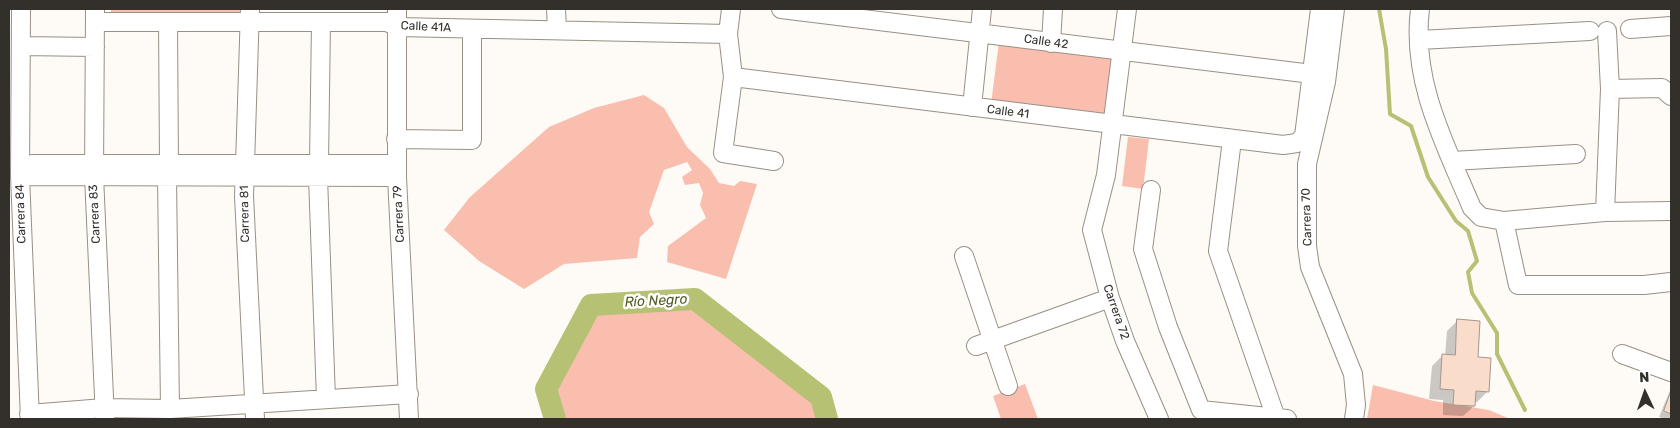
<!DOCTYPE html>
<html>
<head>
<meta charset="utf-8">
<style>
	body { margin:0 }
	#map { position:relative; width:1680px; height:428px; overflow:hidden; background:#fefaf5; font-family:Rubik,sans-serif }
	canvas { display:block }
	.frame { position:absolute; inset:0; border:10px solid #332f2b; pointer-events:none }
	.north { position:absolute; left:1620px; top:368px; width:50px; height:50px; -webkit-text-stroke:4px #fff; paint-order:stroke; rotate:357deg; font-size:14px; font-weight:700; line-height:20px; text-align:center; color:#332f2b }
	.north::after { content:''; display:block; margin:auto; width:18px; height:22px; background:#332f2b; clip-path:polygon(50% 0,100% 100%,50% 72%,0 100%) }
</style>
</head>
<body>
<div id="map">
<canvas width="1680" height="428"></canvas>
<div class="frame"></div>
<div class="north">N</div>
</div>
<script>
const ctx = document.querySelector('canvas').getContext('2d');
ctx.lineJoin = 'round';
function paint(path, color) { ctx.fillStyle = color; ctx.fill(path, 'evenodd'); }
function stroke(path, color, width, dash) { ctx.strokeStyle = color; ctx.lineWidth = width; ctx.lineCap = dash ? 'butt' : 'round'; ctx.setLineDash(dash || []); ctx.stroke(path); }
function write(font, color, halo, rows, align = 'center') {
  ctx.font = font + ' Rubik,sans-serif'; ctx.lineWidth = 5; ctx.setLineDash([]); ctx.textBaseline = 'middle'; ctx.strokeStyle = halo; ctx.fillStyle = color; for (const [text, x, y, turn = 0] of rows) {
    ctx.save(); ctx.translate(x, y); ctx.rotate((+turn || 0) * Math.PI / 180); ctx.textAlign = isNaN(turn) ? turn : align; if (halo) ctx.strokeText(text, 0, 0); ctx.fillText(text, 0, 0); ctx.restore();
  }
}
paint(new Path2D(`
	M111 9H243V16L111 17Z
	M999 42 1113 56 1105 118 991 104Z
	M644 95 664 108 687 147 710 169 719 183 734 186 740 181 757 184 726 279 667 262 668 246 706 218 700 205 703 193 699 183 685 185 682 177 692 170 687 162 664 170 649 212 654 224 640 237 637 258 564 264 524 289 479 261 444 230 470 197 549 127 594 108Z
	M1128 137 1149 139 1143 189 1122 186Z
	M695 299 821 397 827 419H555L546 389 591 305Z
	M1025 384 1038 419H1001L993 396Z
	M1373 385 1434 401 1489 410 1510 419H1367Z`), '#fabeae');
paint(new Path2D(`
	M1458 320 1476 358 1488 391 1477 402H1474V406L1463 416 1443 415V400L1429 399 1432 366 1442 356H1445L1447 331Z
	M1671 388V419H1666L1659 417Z`), '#0003');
stroke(new Path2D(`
	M1379 9 1386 49 1390 114 1411 126 1428 177 1456 221 1468 231 1477 261 1468 272 1472 293 1497 333V354L1525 410`), '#b7c174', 4);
stroke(new Path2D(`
	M555 419 546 389 591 305 695 299 821 397 827 419`), '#b7c174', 22);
const building = new Path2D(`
	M1457 319 1480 321 1478 357 1491 358 1489 392 1476 391 1475 406 1453 405 1454 390 1440 389 1442 354 1455 355Z
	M1671 391V414L1664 411Z`);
paint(building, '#f9dcc9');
stroke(building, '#a4978f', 1);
const minor = new Path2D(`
	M21 9 20 176 30 419
	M95 9 94 176 105 419
	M250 9 244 196 255 419
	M397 9V177L409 419
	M556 9 557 30
	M731 9 728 34 733 77 723 153 774 161
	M781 9 1312 74
	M1127 9 1106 175 1092 230 1110 298 1125 341 1159 419
	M1335 9 1326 82 1307 164V246L1310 267 1353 374 1356 405 1354 419
	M1420 9C1411 81 1445 144 1472 208L1481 217 1504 221 1605 212 1671 211
	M95 22H387L397 27 728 34
	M168 22 169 164
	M1630 29 1671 26
	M1419 40 1590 31
	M1051 43 1053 9
	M21 46 95 47
	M733 77 1283 145 1297 143 1304 136 1320 9
	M1610 89 1662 88 1671 96
	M972 107 982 9
	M396 139 472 140V29
	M1232 140 1218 251 1276 418
	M1452 161 1576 154
	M32 164H397
	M319 164 321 22
	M20 176 397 177
	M167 177 170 409
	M318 177 326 399
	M1151 190 1143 249 1168 327 1201 410 1287 419
	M1605 212 1610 89 1607 31
	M1504 221 1518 285H1644L1671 282
	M964 256 1008 386
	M976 346 1110 298
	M1622 354 1671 372
	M29 414 104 408 170 409 409 394`);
stroke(minor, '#999085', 20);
stroke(minor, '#fff', 18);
write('12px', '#332f2b', '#fff', [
	["Calle 41A",426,27,3],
	["Calle 42",1046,42,8],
	["Calle 41",1008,112,7],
	["Carrera 84",21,214,-92],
	["Carrera 83",95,214,-93],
	["Carrera 81",245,214,-91],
	["Carrera 79",399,214,-93],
	["Carrera 70",1307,217,-92],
	["Carrera 72",1116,312,71]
]);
write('italic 14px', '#555b24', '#fff', [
	["Río Negro",656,301,-3]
]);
</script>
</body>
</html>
